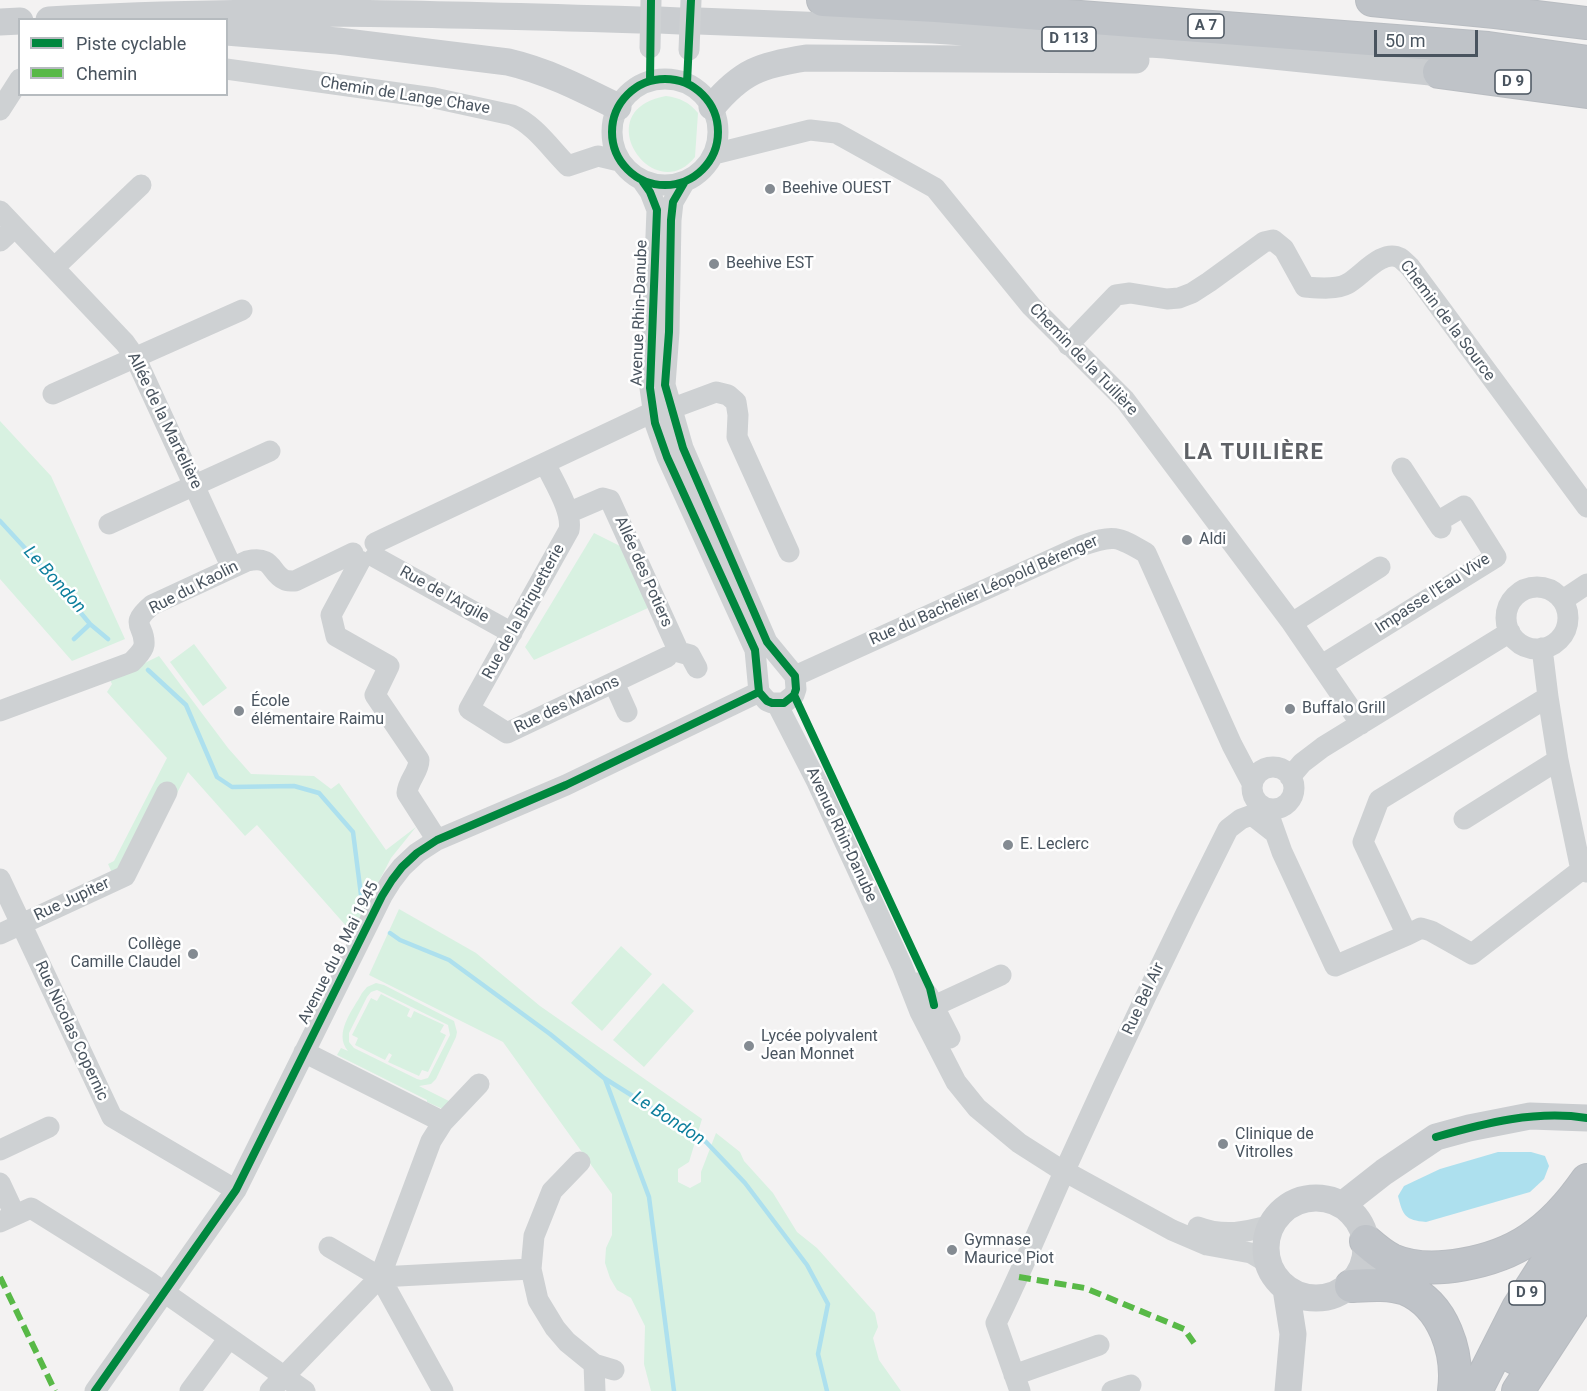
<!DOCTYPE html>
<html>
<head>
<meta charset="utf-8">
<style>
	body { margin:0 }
	#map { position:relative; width:1587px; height:1391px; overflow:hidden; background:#f3f2f2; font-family:Roboto,sans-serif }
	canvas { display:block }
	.legend { position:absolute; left:18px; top:18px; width:210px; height:78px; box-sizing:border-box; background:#fff; border:2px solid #b6bbbf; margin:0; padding:8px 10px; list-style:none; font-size:18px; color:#49545f }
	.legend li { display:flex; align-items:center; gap:12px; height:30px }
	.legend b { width:30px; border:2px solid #b6bbbf }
	.scale { position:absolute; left:1374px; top:30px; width:104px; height:27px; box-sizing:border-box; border:3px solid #49545f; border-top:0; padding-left:8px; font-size:18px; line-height:21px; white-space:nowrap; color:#49545f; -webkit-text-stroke:4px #fff; paint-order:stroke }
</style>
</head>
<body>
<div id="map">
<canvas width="1587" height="1391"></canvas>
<ul class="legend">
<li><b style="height:8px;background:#00873e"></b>Piste cyclable</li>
<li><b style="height:8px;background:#58b947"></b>Chemin</li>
</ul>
<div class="scale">50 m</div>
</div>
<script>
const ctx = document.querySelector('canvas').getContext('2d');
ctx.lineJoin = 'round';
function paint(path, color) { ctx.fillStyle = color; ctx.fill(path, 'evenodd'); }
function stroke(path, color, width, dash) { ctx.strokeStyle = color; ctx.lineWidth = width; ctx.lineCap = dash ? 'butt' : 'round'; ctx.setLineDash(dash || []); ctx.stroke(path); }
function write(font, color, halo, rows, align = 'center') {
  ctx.font = font + ' Roboto,sans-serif'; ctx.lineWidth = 5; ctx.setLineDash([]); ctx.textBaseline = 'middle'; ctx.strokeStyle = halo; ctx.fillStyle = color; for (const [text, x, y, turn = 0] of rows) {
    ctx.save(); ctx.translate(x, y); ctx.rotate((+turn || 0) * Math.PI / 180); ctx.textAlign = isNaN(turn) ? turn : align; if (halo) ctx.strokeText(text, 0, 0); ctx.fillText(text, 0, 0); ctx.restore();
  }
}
paint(new Path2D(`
	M666 96C680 98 689 102 698 113L695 157C654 209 586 110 666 96Z
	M0 421 51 476 125 639 72 661 0 579Z
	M594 533 622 547 648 608 534 660 525 647Z
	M194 644 227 688 203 706 170 662Z
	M159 656 228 748 251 774 314 776 331 789 339 783 386 850 416 827 391 858 359 920 347 927 257 825 245 836 188 772 176 795 121 871 113 875 108 864 114 861 167 758 107 692 112 684 110 680Z
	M399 909 476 953 540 1006 702 1119 689 1162 678 1169V1182L690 1188 701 1182V1172L716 1133 740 1152 744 1161 773 1193 797 1232 817 1248 875 1313 878 1327 873 1338 879 1360 901 1391H651L644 1364 645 1326 631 1298 617 1290 610 1278 605 1263 606 1248 612 1235V1194L503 1042 369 975Z
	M621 946 652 974 602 1031 571 1003Z
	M376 983 384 985 454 1021 457 1032 456 1037 436 1079 431 1084 419 1086 451 1102 445 1110 427 1102V1100L337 1055 341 1048 348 1051C333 1033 353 1010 362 993L367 987ZM377 990 448 1025 450 1035 428 1078 421 1080 417 1079 354 1048 349 1042V1033L367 997 371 992Z
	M663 983 694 1011 644 1067 613 1040Z
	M381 994 410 1009 407 1016 411 1018 414 1011 444 1025 440 1032 446 1035 428 1072 422 1070 419 1076 388 1062 392 1055 389 1053 385 1060 355 1045 358 1038 352 1035 371 998 377 1001Z`), '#d8f1e1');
paint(new Path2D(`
	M1498 1152H1531L1545 1156 1549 1166 1544 1179 1530 1192 1426 1222C1405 1220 1403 1216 1398 1196L1404 1186 1440 1169Z`), '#ade0ee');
stroke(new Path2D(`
	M0 521 47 572 90 624 108 639
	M74 639 90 624
	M148 670 186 705 217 777 232 787 294 786 319 793 353 832 361 895
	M390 933 400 940 449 960 550 1034 604 1078 706 1142 745 1183 807 1265 828 1304 818 1354 827 1391
	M605 1079 649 1197 674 1391`), '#ade0ee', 4.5);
const highway = new Path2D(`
	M823 0 936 6 1488 48 1587 62
	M1372 0 1495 12 1587 23
	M1439 72 1587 92
	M1366 1241C1374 1248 1382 1255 1392 1260 1431 1277 1496 1262 1530 1239 1553 1224 1571 1203 1587 1180
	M1351 1286C1368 1285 1389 1283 1406 1289 1444 1305 1459 1353 1454 1391
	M1515 1358 1585 1241
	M1476 1391 1518 1308 1580 1211
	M1518 1391 1587 1285`);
stroke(highway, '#b8bcc1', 34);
stroke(new Path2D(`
	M226 69 434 98 512 115C534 124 551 149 568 166L598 156 619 161
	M612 132a53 53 0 1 1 106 0a53 53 0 1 1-106 0Z
	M0 110 20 79
	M714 154 810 130 836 133 935 188 1031 306 1125 400 1292 623 1361 724
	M643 182 650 192 657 210 650 388 655 423 667 457 755 650 759 692 767 701 772 703H784L794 695 796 689 795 676 767 642 683 448 665 385 669 332 671 220 673 202 684 183
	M0 211 125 343 135 357 232 568
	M0 241 15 227
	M55 267 141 185
	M1068 345 1116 295 1130 293 1167 299 1179 298 1192 293 1209 282 1264 242 1273 240 1284 249 1305 287C1318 288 1336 290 1347 284 1361 277 1382 248 1400 258 1403 260 1407 264 1410 267L1587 507
	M53 394 242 310
	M545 463C553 481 573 511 569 530L469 709 507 733 667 657
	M1402 468 1437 522
	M568 513 603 498 610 500 679 652 690 655 697 668
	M109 524 270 451
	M375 543 653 412 673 408 716 392 728 395 736 402 738 415 737 437 789 552
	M375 557 512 633
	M360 561 331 615 336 636 389 666 375 695 419 760C419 772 408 780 407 793L437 840
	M1506 618a31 31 0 1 1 62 0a31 31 0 1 1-62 0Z
	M1563 600 1587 584
	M1292 623 1380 567
	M1322 665 1496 557 1464 506 1437 522 1441 528
	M795 676 1081 546C1114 534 1117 536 1146 553L1232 745 1252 783
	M614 683 627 712
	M1548 697 1558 760 1581 870
	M777 704 817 782 902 966 920 1012 956 1082 977 1108 1019 1143 1055 1166 1172 1230 1207 1245 1251 1253 1268 1263
	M0 711 132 662C136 657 143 652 144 645 146 625 127 626 152 605L247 561C275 555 269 573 285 580 288 581 292 581 295 581L353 553
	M1252 788a21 21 0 1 1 42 0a21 21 0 1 1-42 0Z
	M1290 777 1302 763 1323 747 1510 632
	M1464 819 1558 760
	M1271 821 1282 852 1335 966 1407 935 1363 842 1379 800 1548 697 1542 648
	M0 879 112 1117 236 1190
	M0 934 125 876 167 792
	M1407 935 1421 928 1431 931 1472 954 1581 870 1587 872
	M917 983 928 995 950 1038
	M923 1011 1001 975
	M304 1052 443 1122
	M0 1150 49 1127
	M580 1162 552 1191 534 1236 531 1269 538 1300 555 1328 567 1342 594 1364 614 1370
	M0 1183 15 1215
	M0 1222 31 1208 151 1283 305 1391
	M1198 1227C1224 1237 1246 1232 1272 1225
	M329 1247 380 1277 531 1269
	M380 1277 443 1391
	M594 1364 595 1391
	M1014 1375 1099 1345
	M95 1391 236 1190 382 896 392 880 402 867 417 853 437 840 566 785 759 692
	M190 1391 229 1338
	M270 1391 380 1277 431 1141 443 1122 479 1084
	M1020 1391 996 1323C1021 1273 1042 1221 1065 1170 1117 1055 1171 942 1228 829L1241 819 1252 815 1275 833
	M1112 1391 1131 1385`), '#ced1d3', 21);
stroke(new Path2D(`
	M49 20C246 8 443 14 639 20
	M659 20 680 21
	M698 21 933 30 1165 45 1460 75
	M0 22 20 21
	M226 32 338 41 508 62C547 71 582 89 618 107
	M712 107C742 71 761 65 806 58L1136 60
	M1266 1248a50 50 0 1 1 100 0a50 50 0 1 1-100 0Z
	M1342 1205 1384 1172 1436 1137 1469 1128 1530 1116 1587 1118
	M1286 1289 1293 1334 1288 1391`), '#cacdd0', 27);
stroke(highway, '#bfc3c8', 32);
stroke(new Path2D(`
	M650 48 651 0
	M689 50 691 0`), '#ced1d3', 21);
stroke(new Path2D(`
	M0 1277 55 1391
	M1019 1277 1085 1288 1184 1329 1194 1343`), '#58b947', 6, [12, 6]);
stroke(new Path2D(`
	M612 132a53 53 0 1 1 106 0a53 53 0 1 1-106 0Z
	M650 81 651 0
	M687 83 691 0
	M643 182 650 192 657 210 650 388 655 423 667 457 755 650 759 692 767 701 772 703H784L794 695 796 689 795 676 767 642 683 448 665 385 669 332 671 220 673 202 684 183
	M794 695 930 988 934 1005
	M1436 1137C1485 1123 1536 1110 1587 1118
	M95 1391 236 1190 382 896 392 880 402 867 417 853 437 840 566 785 759 692`), '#00873e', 8);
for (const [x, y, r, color] of [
	[770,189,6,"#848b92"],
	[714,264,6,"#848b92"],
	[1187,540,6,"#848b92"],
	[1290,709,6,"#848b92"],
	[239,711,6,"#848b92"],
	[1008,845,6,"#848b92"],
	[193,954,6,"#848b92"],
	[749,1046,6,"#848b92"],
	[1223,1144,6,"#848b92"],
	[952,1250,6,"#848b92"]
]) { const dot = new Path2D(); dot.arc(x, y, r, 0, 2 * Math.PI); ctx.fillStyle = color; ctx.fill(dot); stroke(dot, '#fff', 2); }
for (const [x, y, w] of [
	[1206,26,36],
	[1069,39,54],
	[1513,82,36],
	[1527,1293,36]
]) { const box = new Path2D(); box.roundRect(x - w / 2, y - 12, w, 24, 4.5); ctx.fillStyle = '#fff'; ctx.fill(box); stroke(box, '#49545f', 1.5); }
write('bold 15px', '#49545f', null, [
	["A 7",1206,26],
	["D 113",1069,39],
	["D 9",1513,82],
	["D 9",1527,1293]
]);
write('16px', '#49545f', '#fff', [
	["Chemin de Lange Chave",405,96,9],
	["Avenue Rhin-Danube",640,313,-88],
	["Chemin de la Source",1447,321,53],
	["Chemin de la Tuilière",1083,360,46],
	["Allée de la Martelière",164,421,64],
	["Allée des Potiers",643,572,66],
	["Rue du Kaolin",194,588,-27],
	["Rue du Bachelier Léopold Bérenger",984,591,-24],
	["Impasse l'Eau Vive",1433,594,-33],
	["Rue de l'Argile",444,595,29],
	["Rue de la Briquetterie",524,612,-61],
	["Rue des Malons",567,705,-25],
	["Avenue Rhin-Danube",841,835,65],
	["Rue Jupiter",72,900,-25],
	["Avenue du 8 Mai 1945",339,953,-63],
	["Rue Bel Air",1144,999,-65],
	["Rue Nicolas Copernic",71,1031,65]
]);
write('16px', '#49545f', '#fff', [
	["Beehive OUEST",782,189],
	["Beehive EST",726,264],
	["Aldi",1199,540],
	["École",251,702],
	["élémentaire Raimu",251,720],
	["Buffalo Grill",1302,709],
	["E. Leclerc",1020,845],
	["Collège",181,945,"right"],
	["Camille Claudel",181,963,"right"],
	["Lycée polyvalent",761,1037],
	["Jean Monnet",761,1055],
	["Clinique de",1235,1135],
	["Vitrolles",1235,1153],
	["Gymnase",964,1241],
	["Maurice Piot",964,1259]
], 'left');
write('italic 18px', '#0e7f9d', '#fff', [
	["Le Bondon",54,580,48],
	["Le Bondon",668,1119,33]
]);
ctx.letterSpacing = '1.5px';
write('bold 22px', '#5e6166', '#fff', [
	["LA TUILIÈRE",1254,453]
]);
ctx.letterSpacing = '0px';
</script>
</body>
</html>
